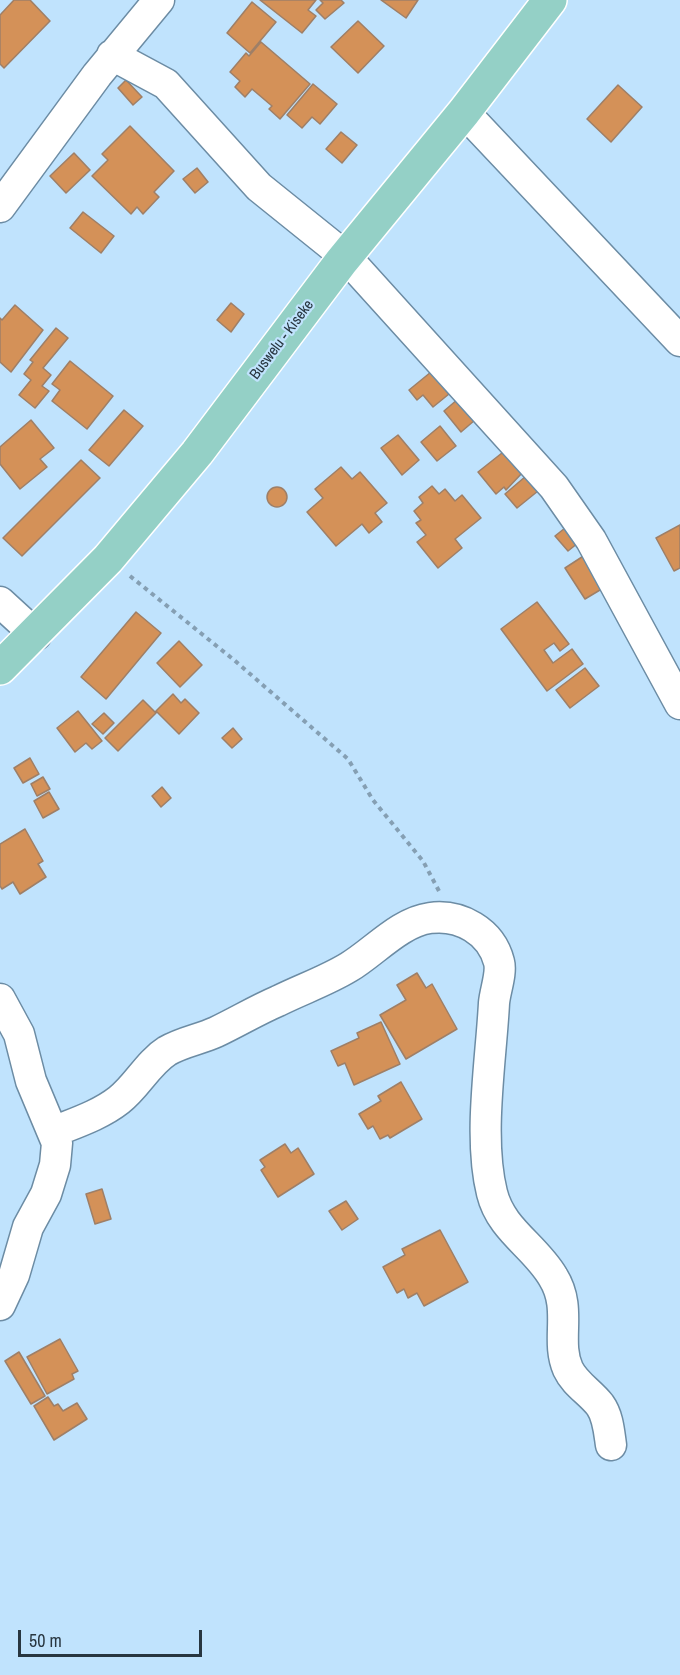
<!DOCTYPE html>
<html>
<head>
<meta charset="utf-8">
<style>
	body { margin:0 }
	#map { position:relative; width:680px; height:1675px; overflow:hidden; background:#c0e3fd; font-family:"Archivo Narrow",sans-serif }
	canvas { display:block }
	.scale { position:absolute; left:18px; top:1630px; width:184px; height:27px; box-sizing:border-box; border:3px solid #283640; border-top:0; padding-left:8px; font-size:18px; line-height:21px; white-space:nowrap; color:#283640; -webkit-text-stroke:4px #c0e3fd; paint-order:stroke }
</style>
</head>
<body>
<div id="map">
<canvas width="680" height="1675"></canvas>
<div class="scale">50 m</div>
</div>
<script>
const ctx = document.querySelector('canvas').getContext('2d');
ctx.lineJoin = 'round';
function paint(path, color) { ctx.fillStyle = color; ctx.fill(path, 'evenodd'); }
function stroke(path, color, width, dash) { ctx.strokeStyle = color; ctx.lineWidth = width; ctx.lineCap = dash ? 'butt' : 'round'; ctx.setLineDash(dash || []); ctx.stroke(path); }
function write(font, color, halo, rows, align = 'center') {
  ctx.font = font + ' "Archivo Narrow",sans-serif'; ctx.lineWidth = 4.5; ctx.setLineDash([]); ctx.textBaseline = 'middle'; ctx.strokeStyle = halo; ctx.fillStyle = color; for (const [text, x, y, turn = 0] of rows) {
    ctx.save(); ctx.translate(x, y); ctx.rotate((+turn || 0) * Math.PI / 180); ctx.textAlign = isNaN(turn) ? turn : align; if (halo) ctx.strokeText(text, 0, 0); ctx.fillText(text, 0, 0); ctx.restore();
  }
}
const building = new Path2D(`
	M14 0H30L50 21 4 68 0 64V15Z
	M260 0H316L308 10 316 16 302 33Z
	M320 0H341L344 3 325 19 316 10 323 3Z
	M381 0H418L406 18Z
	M252 2 276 22 250 53 227 33Z
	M358 21 384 46 358 73 331 47Z
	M261 42 310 84 280 119 269 109 272 106 252 89 245 97 235 87 240 81 230 72 246 53 249 56Z
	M126 80 142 97 133 105 118 88Z
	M313 84 337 104 320 124 312 117 302 128 287 115Z
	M618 85 642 107 611 142 587 119Z
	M130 126 174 171 154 192 159 197 143 214 137 207 131 214 92 176 108 160 102 154Z
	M341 132 357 145 342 163 326 149Z
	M74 153 90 170 66 193 50 176Z
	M197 168 208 182 195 193 183 179Z
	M83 212 114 236 101 253 70 228Z
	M231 303 244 314 231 332 217 320Z
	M15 305 43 330 11 372 0 362V318L2 320Z
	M56 328 68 338 43 368 51 375 42 386 49 391 35 408 19 395 31 380 24 374 33 362 30 360Z
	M70 361 113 396 87 429 52 401 60 390 52 384Z
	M431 372 449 394 433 407 423 395 417 400 409 390Z
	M458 399 475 420 461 432 444 411Z
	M124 410 143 426 109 466 89 450Z
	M31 420 54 448 40 459 47 467 20 489 0 464V447Z
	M440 426 456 446 437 461 421 442Z
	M398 435 419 460 402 475 381 448Z
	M507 449 524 471 506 490 504 487 496 494 478 472Z
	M81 460 100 478 22 556 3 538Z
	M341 467 352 479 360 472 387 503 375 513 382 522 369 533 362 524 336 546 307 512 323 498 315 489Z
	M526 476 538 491 517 508 505 494Z
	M432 486 439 494 445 489 455 501 462 495 481 518 455 539 462 548 438 568 417 542 426 535 416 523 421 520 414 511 423 503 419 497Z
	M267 497a10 10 0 1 1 20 0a10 10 0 1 1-20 0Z
	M570 524 583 539 568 551 555 536Z
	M680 525V568L674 571 656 538Z
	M585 555 605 587 585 599 565 568Z
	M537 602 569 644 560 651 554 643 544 650 553 663 572 649 583 664 547 691 501 629Z
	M136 612 161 633 106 699 81 677Z
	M179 641 202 665 180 687 157 663Z
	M585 668 599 686 570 708 556 690Z
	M173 694 181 703 185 699 199 713 179 734 156 711Z
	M143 700 156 713 118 751 105 738Z
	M78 711 102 741 92 749 86 743 75 752 57 728Z
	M104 713 114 723 103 734 92 724Z
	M233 728 242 739 232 748 222 738Z
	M30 758 39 774 23 783 14 768Z
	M43 777 50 789 37 796 31 784Z
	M162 787 171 798 161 807 152 796Z
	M49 792 59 809 43 818 34 801Z
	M25 829 43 861 38 864 46 877 20 894 13 882 2 889 0 886V844Z
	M417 973 426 988 432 984 457 1029 406 1059 380 1015 406 1000 397 985Z
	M381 1022 400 1064 354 1085 345 1063 338 1066 331 1051 359 1038 357 1033Z
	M401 1082 422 1119 390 1138 388 1135 380 1139 373 1126 368 1129 359 1114 381 1101 378 1096Z
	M285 1144 291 1153 298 1148 314 1174 278 1197 261 1170 265 1167 260 1160Z
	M102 1189 111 1219 95 1224 86 1194Z
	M346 1201 358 1219 342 1230 329 1211Z
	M440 1230 468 1282 424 1306 417 1293 408 1298 404 1289 397 1293 383 1267 405 1255 402 1249Z
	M60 1339 78 1371 72 1374 74 1379 47 1394 27 1357Z
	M19 1352 45 1396 31 1404 5 1361Z
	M48 1397 54 1406 58 1404 63 1411 77 1403 87 1419 54 1440 34 1406Z`);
paint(building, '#d49158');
stroke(building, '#9e7f67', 1.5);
const minor = new Path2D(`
	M112 55 166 84 259 187 346 257 554 487 591 540 680 704
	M464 112 680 341
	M0 207 97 75 159 0
	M0 602 36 635
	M0 999 19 1034 31 1081 57 1143 55 1165 46 1194 28 1227 14 1275 0 1305
	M53 1132C75 1123 100 1115 119 1100 137 1086 148 1063 167 1051 182 1042 201 1039 216 1032 237 1022 257 1010 278 1001 302 989 326 981 349 967 374 952 400 922 430 918 460 914 491 931 499 962 502 973 495 991 494 1003 491 1061 478 1137 492 1193 501 1230 535 1246 553 1277 573 1309 555 1340 568 1369 575 1384 590 1392 600 1405 608 1416 609 1431 611 1445`);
const major = new Path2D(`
	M0 668 108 559 197 453 341 262 464 112 550 0`);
stroke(minor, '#6c8ca4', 33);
stroke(major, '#fff', 36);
stroke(new Path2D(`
	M130 576 234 660 348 759 373 800 423 861 439 891`), '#859fb3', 4, [4.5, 4.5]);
stroke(minor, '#fff', 30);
stroke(major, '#94d0c6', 33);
write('15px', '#283640', '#c0e3fd', [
	["Buswelu - Kiseke",282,340,-53]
]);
</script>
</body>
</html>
